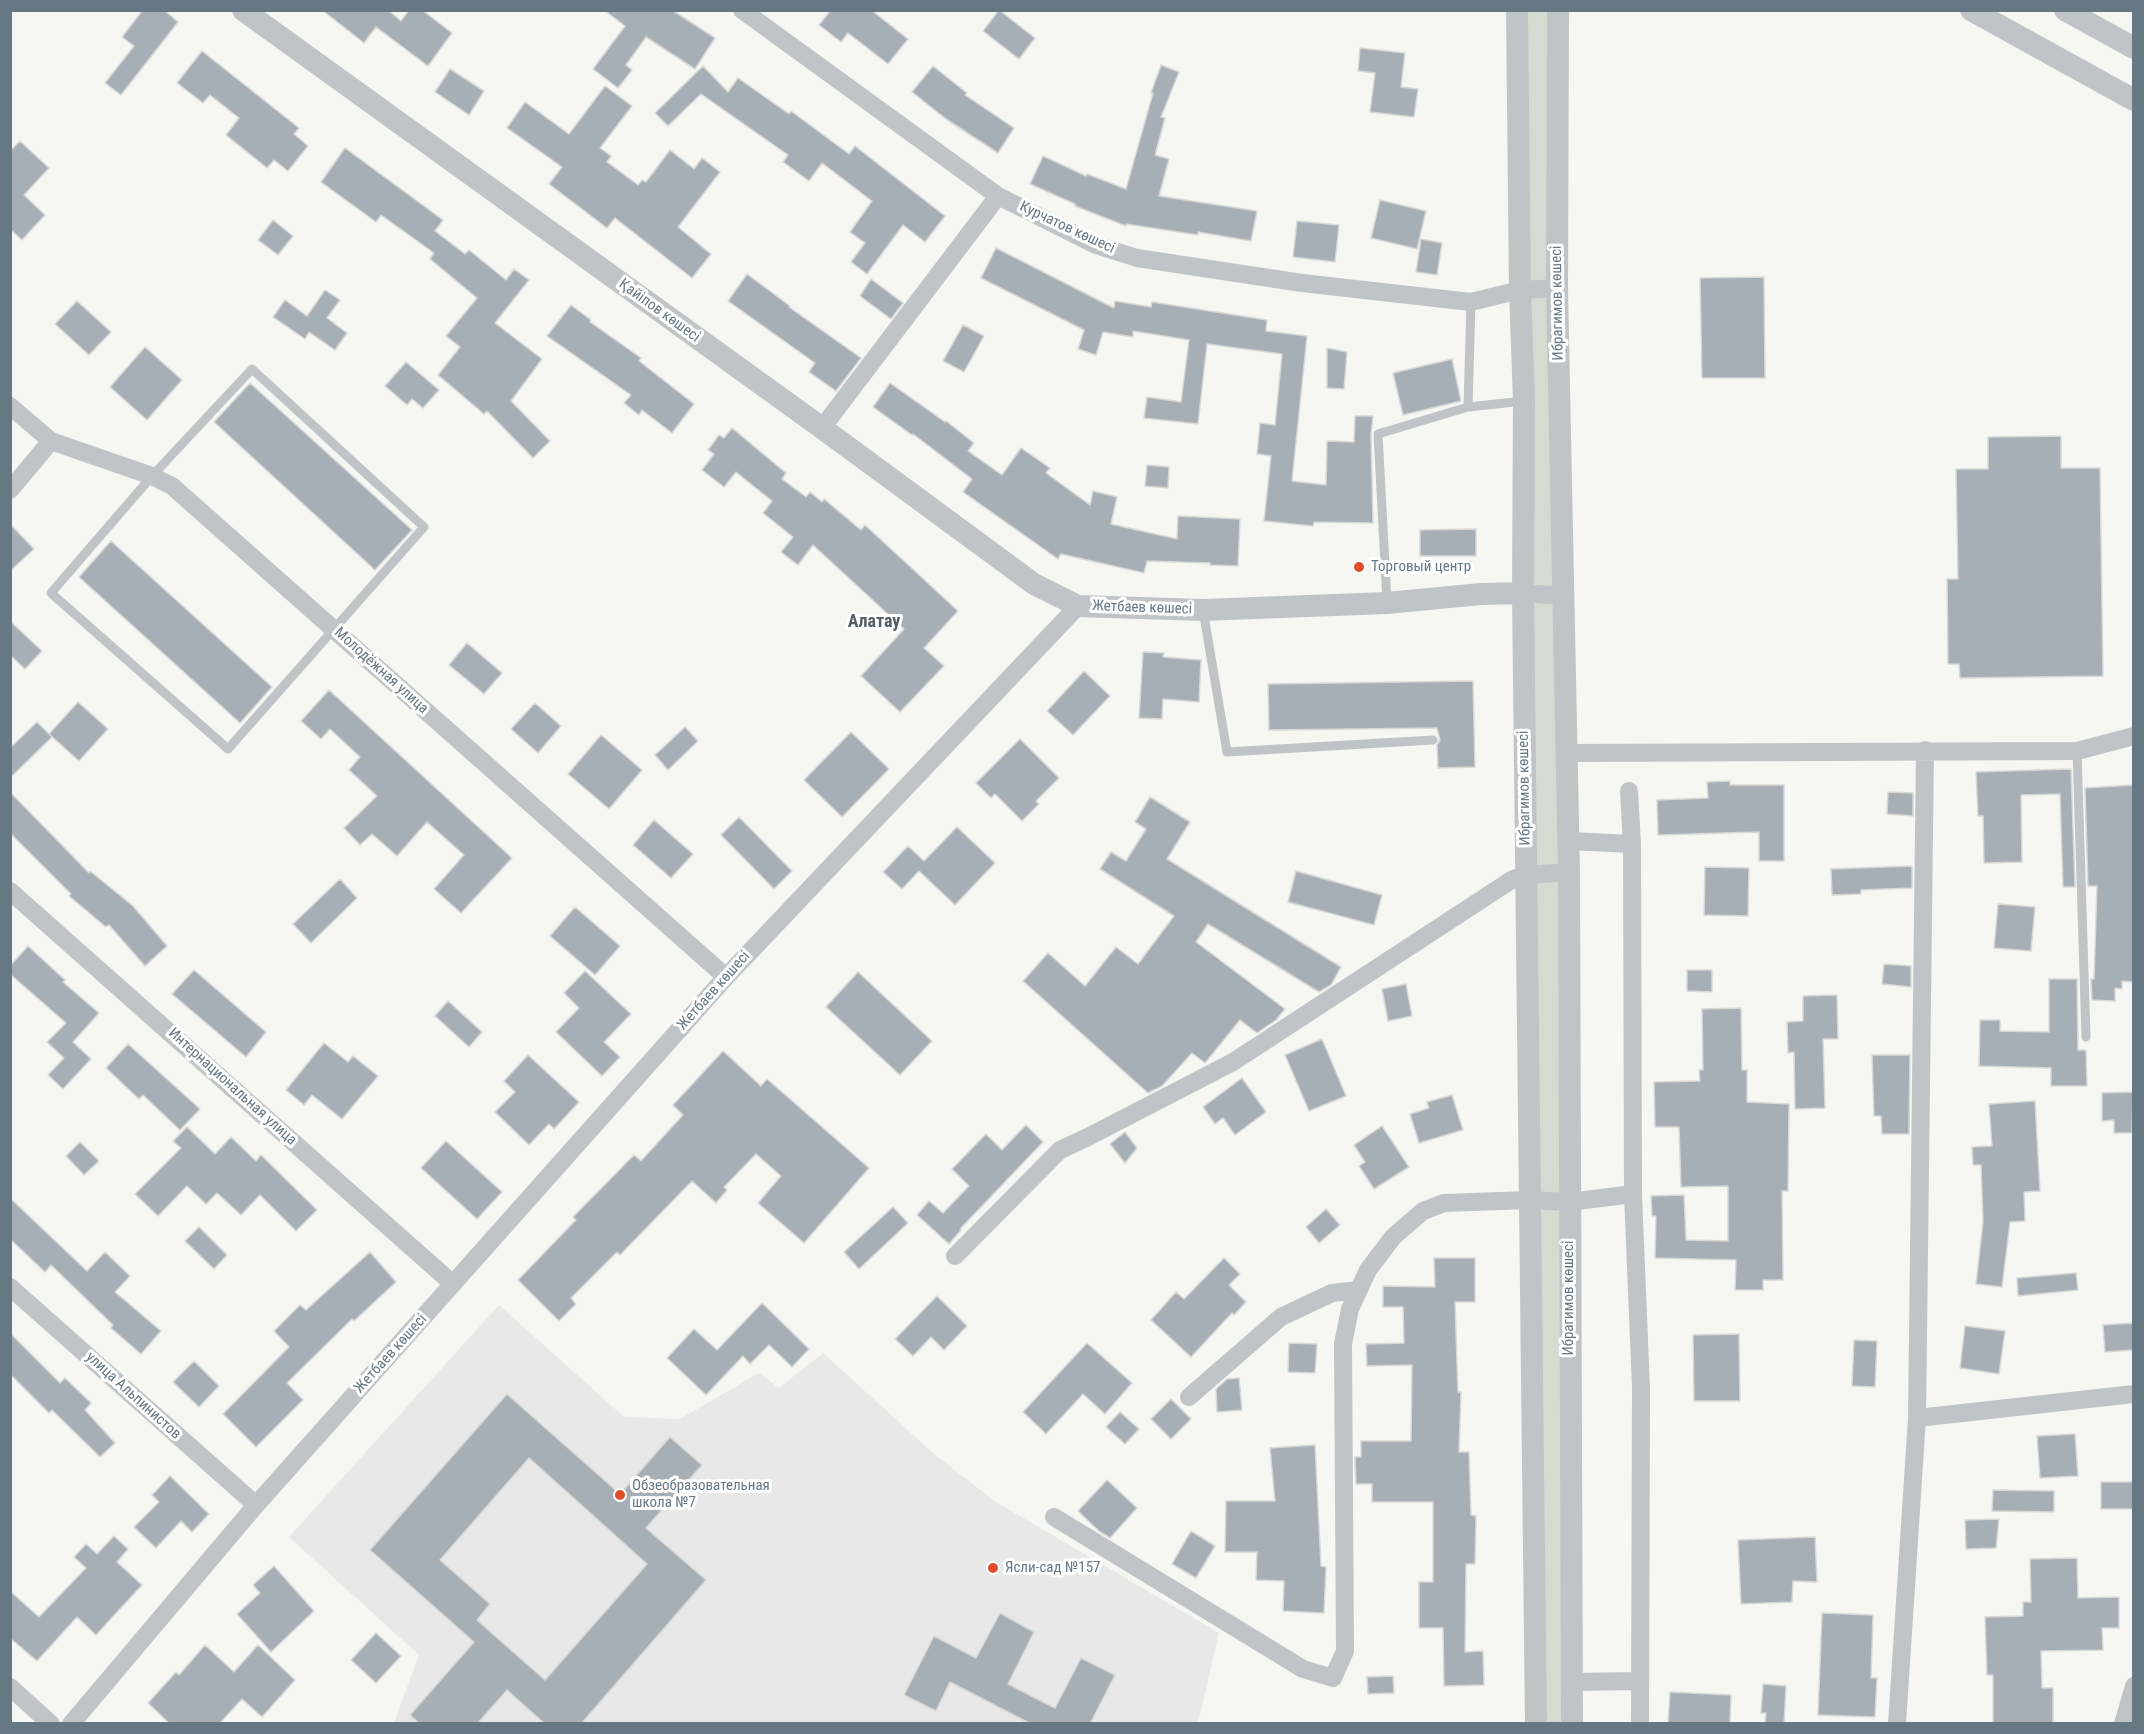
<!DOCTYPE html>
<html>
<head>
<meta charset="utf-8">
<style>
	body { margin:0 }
	#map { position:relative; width:2144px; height:1734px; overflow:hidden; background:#f6f6f3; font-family:"Roboto Condensed",sans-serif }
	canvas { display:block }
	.frame { position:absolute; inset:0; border:12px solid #667884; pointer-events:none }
</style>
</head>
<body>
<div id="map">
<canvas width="2144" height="1734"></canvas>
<div class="frame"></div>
</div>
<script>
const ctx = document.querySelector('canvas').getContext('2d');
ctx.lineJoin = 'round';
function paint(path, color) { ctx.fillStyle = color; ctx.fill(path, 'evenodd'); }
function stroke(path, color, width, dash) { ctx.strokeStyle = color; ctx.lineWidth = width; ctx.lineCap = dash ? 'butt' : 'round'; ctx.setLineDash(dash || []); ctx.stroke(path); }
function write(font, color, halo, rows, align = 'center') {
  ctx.font = font + ' "Roboto Condensed",sans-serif'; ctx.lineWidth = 6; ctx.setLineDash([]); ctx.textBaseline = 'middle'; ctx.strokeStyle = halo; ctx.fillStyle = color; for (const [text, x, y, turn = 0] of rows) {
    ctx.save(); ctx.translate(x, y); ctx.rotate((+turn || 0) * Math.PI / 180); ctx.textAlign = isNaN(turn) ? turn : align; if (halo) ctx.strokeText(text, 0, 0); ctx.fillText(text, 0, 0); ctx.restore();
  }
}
paint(new Path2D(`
	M499 1305 624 1417 680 1419 759 1373 779 1388 823 1353 934 1454 996 1502 1219 1633 1198 1723H394L419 1655 289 1537Z`), '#e7e8e7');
paint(new Path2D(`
	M1519 11H1548L1554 287 1523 288Z
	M1555 291 1560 592 1530 589 1524 292Z
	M1529 596 1561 599 1564 868 1534 869Z
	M1565 875 1569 1724 1539 1723 1533 877Z`), '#d6dbd2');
const building = new Path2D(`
	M143 10H164L178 22 121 95 105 83 134 46 122 37Z
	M322 10H388L401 21 409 10H422L452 33 428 66 376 27 364 43Z
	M604 10H672L715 38 695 69 646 37 626 65 632 70 618 88 593 69 625 26Z
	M831 10H871L908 39 888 64 848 33 841 42 819 25Z
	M999 10 1035 38 1019 59 983 31Z
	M1360 48 1405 53 1401 87 1418 89 1414 117 1370 112 1375 73 1358 71Z
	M202 51 299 128 294 134 308 146 288 171 274 160 267 168 226 135 239 118 210 95 203 103 177 83Z
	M1161 65 1179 72 1161 117 1165 118 1155 155 1169 159 1159 196 1257 211 1251 241 1198 232V235L1126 224V226L1075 206V204L1030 184 1043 156 1086 176 1087 174 1126 189 1153 93H1151Z
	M703 66 728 92 738 78 789 114 791 111 849 154 855 146 945 216 925 242 903 225 867 274 851 262 865 243 850 232 872 201 822 163 809 181 783 162 788 155 701 94 668 126 655 113Z
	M933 66 967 93 965 95 1014 128 998 153 946 119 912 92Z
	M450 69 484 91 469 115 435 92Z
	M605 86 632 106 600 148 611 156 607 162 638 185 642 180 646 182 670 150 694 169 702 158 720 172 678 227 711 254 692 278 615 218 607 228 549 184 562 167 507 128 525 102 569 134Z
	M20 141 49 168 24 195 45 215 22 240 10 229V151Z
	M345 148 443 220 435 231 465 254 469 250 506 280 514 269 529 280 495 323 542 359 511 401 550 441 533 458 487 411 484 414 438 375 460 347 446 336 477 298 430 259 434 253 381 215 376 222 321 182Z
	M1380 200 1426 211 1417 249 1371 238Z
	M273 220 293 236 278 255 258 240Z
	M1297 221 1339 225 1335 262 1293 257Z
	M1421 239 1442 243 1437 275 1416 272Z
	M996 248 1114 308 1115 301 1151 307 1152 302 1267 320 1266 331 1307 336 1292 481 1326 485 1327 441 1354 442 1355 416H1373L1371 434 1373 523 1314 522 1313 526 1264 521 1271 456 1257 454 1260 423 1275 425 1282 354 1207 344 1198 424 1144 418 1147 397 1181 402 1189 340 1133 331V337L1103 332 1096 355 1078 349 1084 330 981 278Z
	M747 274 790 306 789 307 861 358 836 391 809 372 815 363 728 301Z
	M1764 277 1765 378H1702L1700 278Z
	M871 279 903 303 891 319 860 296Z
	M325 290 340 300 327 318 347 333 335 350 309 332 305 339 273 317 285 300 307 316Z
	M77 301 111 332 89 355 55 324Z
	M571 305 591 320 590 322 641 358 639 361 694 404 672 433 642 410 639 415 624 403 631 395 547 336Z
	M963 325 984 336 964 372 943 361Z
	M145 347 182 380 147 420 110 387Z
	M1327 348 1347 352 1344 389 1327 388Z
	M1452 359 1461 401 1403 415 1393 373Z
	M406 362 439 390 423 408 412 399 407 405 385 386Z
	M250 383 412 530 375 570 214 422Z
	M890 383 945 422 946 421 974 443 968 451 1002 475 1021 448 1050 468 1046 473 1090 505 1093 491 1117 497 1111 524 1177 539 1178 516 1240 519 1238 566 1210 565V563L1147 561 1144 573 1061 554 1058 559 963 492 972 479 913 434 912 435 873 407Z
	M732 428 786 473 782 479 806 497 810 492 822 502 824 499 861 530 865 525 958 611 924 648 944 666 900 712 861 676 904 629 813 545 798 565 781 552 793 537 763 513 772 501 736 472 724 487 702 470 714 454 708 450 719 435 724 438Z
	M2061 436V468H2100L2103 676 1960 678 1959 664H1948L1947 579H1958L1956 469H1988V437Z
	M1147 465 1169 467 1168 488 1145 486Z
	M10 524 34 549 10 571Z
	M1476 529V556H1420V530Z
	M111 541 272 687 240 723 79 577Z
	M10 621 42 651 25 669 10 655Z
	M467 643 502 673 484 694 449 665Z
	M1143 652 1164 653 1163 657 1201 660 1199 702 1163 699 1162 719 1139 718Z
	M1084 671 1110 696 1073 735 1047 711Z
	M1473 681 1475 767 1438 768 1437 745 1440 740 1437 728 1269 730 1268 684Z
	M329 690 512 858 461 913 434 889 464 855 427 822 397 856 372 834 360 845 344 828 377 796 349 770 360 757 330 729 321 739 301 721Z
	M78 702 108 729 79 761 49 734Z
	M535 703 561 726 538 753 511 729Z
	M37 722 52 737 10 778V748Z
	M685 727 698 741 668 770 655 755Z
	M851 732 889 769 842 817 804 780Z
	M601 735 642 770 609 809 568 774Z
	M1020 739 1059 778 1036 801 1039 804 1022 821 995 794 991 798 976 783Z
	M2071 769 2075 887H2063L2060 794 2021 795 2022 862 1984 863 1983 816H1978L1976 772Z
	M1730 781V785H1784V861H1759V832L1658 835 1657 800 1708 798 1707 782Z
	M2133 785V982L2122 981V989L2115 988V1001L2092 1000 2091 979H2094L2097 886H2088L2085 788Z
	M10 792 89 873 90 871 133 906 167 946 145 966 109 925 106 927 69 896 71 894 10 833Z
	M1888 792 1913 793V816L1887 814Z
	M1150 797 1190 822 1167 859 1341 967 1331 985 1319 992 1208 924 1196 942 1285 1009 1276 1020 1257 1033 1240 1020 1205 1063 1192 1053 1162 1086 1148 1093 1023 981 1048 953 1085 986 1116 947 1138 964 1174 916 1100 869 1111 852 1126 861 1146 829 1135 822Z
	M739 817 792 871 774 889 721 835Z
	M654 820 693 854 671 878 633 845Z
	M957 827 995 863 955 905 919 871 902 889 883 872 908 846 924 861Z
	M1912 866V888L1861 890V894L1832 895 1831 869Z
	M1705 867 1749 868 1748 916 1704 915Z
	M1296 871 1382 895 1374 925 1288 902Z
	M340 879 357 898 311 943 293 924Z
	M1998 904 2035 907 2031 951 1994 948Z
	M575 907 620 946 595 975 550 936Z
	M28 946 65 980 63 982 99 1013 73 1042 91 1059 63 1089 48 1075 64 1058 47 1042 66 1023 10 974V966Z
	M1884 964 1911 966V987L1882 984Z
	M194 970 266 1032 246 1057 172 994Z
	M1687 970H1712V992L1687 991Z
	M585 971 631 1014 604 1042 620 1057 602 1076 556 1032 579 1008 564 993Z
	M858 972 932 1041 900 1075 826 1007Z
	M2049 979H2077L2078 1050H2086L2087 1086H2051V1068L1979 1066 1980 1020H2000V1031L2049 1032Z
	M1406 984 1412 1016 1388 1021 1382 989Z
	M1837 995 1838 1039H1823L1825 1108 1795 1109 1794 1052 1788 1053 1787 1022 1803 1021V996Z
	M448 1001 482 1032 469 1047 435 1016Z
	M1741 1008 1742 1070H1747V1102L1789 1104 1788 1191H1782L1783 1280H1763V1290H1735L1736 1260 1655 1258 1656 1216H1652L1651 1196 1684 1195 1686 1240 1728 1241V1186L1681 1187 1679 1127H1655L1654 1082 1700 1081 1699 1070H1703L1702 1009Z
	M1322 1039 1346 1096 1309 1111 1285 1055Z
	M324 1043 348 1062 353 1056 378 1076 342 1119 312 1095 304 1105 286 1090Z
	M128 1044 200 1109 180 1130 143 1095 139 1099 106 1068Z
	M723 1051 761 1086 767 1079 869 1168 804 1243 758 1203 781 1176 756 1154 724 1187 727 1190 716 1203 692 1181 620 1255 617 1252 571 1298 576 1304 559 1321 518 1280 576 1220 573 1217 634 1155 641 1161 683 1115 673 1105Z
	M528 1055 579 1102 554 1129 549 1124 529 1145 495 1112 515 1092 504 1081Z
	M1872 1055H1910L1909 1134H1882L1881 1116H1874Z
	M1242 1078 1266 1112 1235 1135 1223 1118 1215 1124 1203 1107Z
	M2133 1092 2132 1133H2114V1120L2102 1121V1093Z
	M1452 1095 1463 1130 1419 1143 1410 1114 1429 1108 1427 1102Z
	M2035 1101 2040 1191 2024 1192 2025 1221 2010 1222 2002 1287 1976 1284 1983 1222 1981 1165H1973L1972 1147 1992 1146 1989 1104Z
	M1026 1125 1043 1142 960 1229 961 1230 949 1244 917 1215 929 1201 943 1213 969 1186 952 1169 986 1134 1002 1150Z
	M1382 1126 1409 1167 1374 1189 1359 1166 1365 1162 1354 1145Z
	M187 1127 215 1154 231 1137 256 1161 261 1155 317 1210 296 1231 260 1195 241 1215 217 1193 206 1204 187 1186 158 1216 135 1194 181 1148 173 1141Z
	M1125 1132 1137 1148 1125 1163 1110 1144Z
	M446 1141 502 1192 477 1219 421 1168Z
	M80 1142 99 1161 84 1175 66 1156Z
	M10 1198 87 1271 105 1252 130 1276 115 1292 161 1331 141 1354 111 1328 113 1325 51 1265 45 1272 10 1239Z
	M893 1207 908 1223 859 1269 844 1252Z
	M1326 1209 1340 1225 1319 1243 1306 1227Z
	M199 1227 227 1255 214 1269 185 1241Z
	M370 1252 396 1282 354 1321 352 1319 287 1383 303 1400 256 1447 223 1414 289 1347 274 1331 300 1305 306 1310Z
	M1224 1258 1240 1274 1229 1285 1246 1302 1234 1315 1232 1313 1191 1357 1151 1320 1176 1292 1184 1299Z
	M1434 1258H1475V1302H1455L1458 1392H1461L1459 1452H1469L1471 1515 1476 1516 1475 1564H1466L1465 1652 1483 1651 1484 1685 1444 1686 1443 1628H1419V1582H1433V1502H1372V1484H1356L1355 1457H1361V1441H1411L1412 1365 1367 1366 1366 1344 1404 1343 1403 1307H1383V1286L1435 1287Z
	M2076 1273 2078 1290 2018 1296 2017 1278Z
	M937 1296 967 1326 944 1350 931 1337 913 1356 895 1339Z
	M762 1303 809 1349 792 1367 769 1345 750 1364 743 1356 706 1395 667 1358 694 1329 717 1350Z
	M2133 1323V1350L2105 1352 2103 1325Z
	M1965 1326 2005 1331 1999 1374 1960 1368Z
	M10 1333 60 1383 65 1378 91 1403 85 1410 115 1443 100 1457 52 1410 49 1413 10 1374Z
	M1739 1334 1740 1401H1694L1693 1335Z
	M1854 1340 1877 1341 1875 1387 1852 1386Z
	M1087 1343 1132 1383 1105 1414 1083 1394 1046 1434 1023 1412Z
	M1289 1343 1317 1344 1315 1373 1288 1372Z
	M194 1361 219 1386 199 1407 173 1382Z
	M1239 1378 1242 1410 1217 1412 1216 1389 1227 1379Z
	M507 1394 620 1494 670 1437 702 1465 646 1528 706 1580 581 1724H545L507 1690 477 1724H420L410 1715 474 1642 370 1550ZM529 1458 647 1564 545 1680 477 1620 490 1604 440 1560Z
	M1171 1399 1191 1419 1171 1439 1151 1419Z
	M1120 1412 1139 1429 1125 1444 1106 1427Z
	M2075 1434 2078 1476 2040 1478 2037 1436Z
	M1315 1445 1321 1566 1326 1567 1324 1613 1283 1611 1284 1581 1256 1580 1257 1552H1225L1226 1501H1275L1270 1448Z
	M170 1476 209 1514 192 1532 181 1521 156 1548 134 1527 159 1502 152 1495Z
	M1107 1480 1137 1508 1110 1538 1099 1531 1078 1511Z
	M2101 1482H2133V1509H2101Z
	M1993 1490 2054 1491V1512L1992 1511Z
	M1999 1519 1996 1548 1966 1549 1965 1520Z
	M1191 1531 1215 1546 1196 1578 1172 1564Z
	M114 1536 128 1549 117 1562 142 1585 96 1635 77 1617 37 1661 10 1638V1591L39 1617 86 1568 74 1557 86 1544 97 1554Z
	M1815 1537 1817 1582 1793 1581 1792 1602 1741 1604 1738 1540Z
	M2077 1558 2078 1598 2119 1597V1628H2102L2103 1650 2041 1651 2042 1688H2053V1724H1993V1675H1987L1985 1617 2023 1616V1602H2031L2030 1559Z
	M274 1566 314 1611 271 1652 237 1614 260 1593 253 1585Z
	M1000 1613 1034 1632 1008 1684 1055 1708 1081 1658 1115 1675 1090 1724H1031L950 1682 936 1711 904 1695 934 1636 976 1658Z
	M1822 1613 1873 1615 1871 1678H1877L1875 1717 1818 1715Z
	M376 1633 401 1656 376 1683 351 1660Z
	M205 1645 234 1672 258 1645 295 1680 262 1717 242 1699 219 1724H170L148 1703 176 1672 179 1675Z
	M1393 1676 1394 1693 1368 1694 1367 1677Z
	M1763 1684 1786 1686 1784 1724H1765L1766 1713H1761Z
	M1670 1692 1731 1695 1730 1724H1668Z`);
paint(building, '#a6afb5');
stroke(building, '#d8d8d6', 1.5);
stroke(new Path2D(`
	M252 369 424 527 228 749 51 593 152 476Z
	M1468 407 1471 302
	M1387 602 1378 434 1468 407 1524 401
	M1203 610 1227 752 1433 740
	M2077 751 2086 1037`), '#c0c4c7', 9);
stroke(new Path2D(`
	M742 10 998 196 1096 245 1137 258 1302 283 1471 302 1520 290 1557 288
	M10 406 51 441 152 476 172 486 726 977
	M822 428 998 196
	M10 490 51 441
	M1523 593 1564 596
	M1567 753 2077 751 2134 736
	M1629 791 1632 844 1633 1194 1641 1388 1640 1724
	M1568 841 1632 844
	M10 891 453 1284
	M955 1256 1060 1150 1088 1137 1233 1062 1513 879 1526 875 1569 872
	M10 1287 256 1505
	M1189 1397 1281 1317 1332 1293 1359 1290
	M1917 1418 2134 1394
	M1054 1517 1303 1669 1333 1678 1345 1651 1343 1344 1350 1309 1368 1270 1393 1237 1423 1211 1444 1203 1529 1200 1569 1202 1633 1194
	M1572 1682 1640 1681
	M10 1687 51 1724
	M71 1724 256 1505 726 977 1078 606
	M1897 1724 1917 1418 1925 750
	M2123 1724 2134 1686`), '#c0c4c7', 18);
stroke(new Path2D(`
	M243 10 822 428 1034 584 1078 606 1203 610 1387 603 1481 594 1523 593
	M1517 10 1520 290 1524 401 1523 593 1536 1724
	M1558 10 1557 288 1569 872 1572 1724
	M1971 10 2134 100
	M2065 10 2134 48`), '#c0c4c7', 22);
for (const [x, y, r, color] of [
	[1359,567,6,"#e14d29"],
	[620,1495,6,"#e14d29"],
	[993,1568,6,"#e14d29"]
]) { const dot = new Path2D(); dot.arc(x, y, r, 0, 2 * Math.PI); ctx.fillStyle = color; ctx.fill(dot); stroke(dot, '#fff', 2); }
write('15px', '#667884', '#fff', [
	["Курчатов көшесі",1067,228,25],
	["Ибрагимов көшесі",1558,303,-91],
	["Қайіпов көшесі",659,311,36],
	["Жетбаев көшесі",1142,608,2],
	["Молодёжная улица",381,671,42],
	["Ибрагимов көшесі",1525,788,-91],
	["Жетбаев көшесі",714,991,-48],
	["Интернациональная улица",232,1087,42],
	["Ибрагимов көшесі",1569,1298,-90],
	["Жетбаев көшесі",391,1354,-48],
	["улица Альпинистов",133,1396,42]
]);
write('15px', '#667884', '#fff', [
	["Торговый центр",1371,567],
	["Обзеобразовательная",632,1486],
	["школа №7",632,1503],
	["Ясли-сад №157",1005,1568]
], 'left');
write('bold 18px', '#546069', '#fff', [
	["Алатау",874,622]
]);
</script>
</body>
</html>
